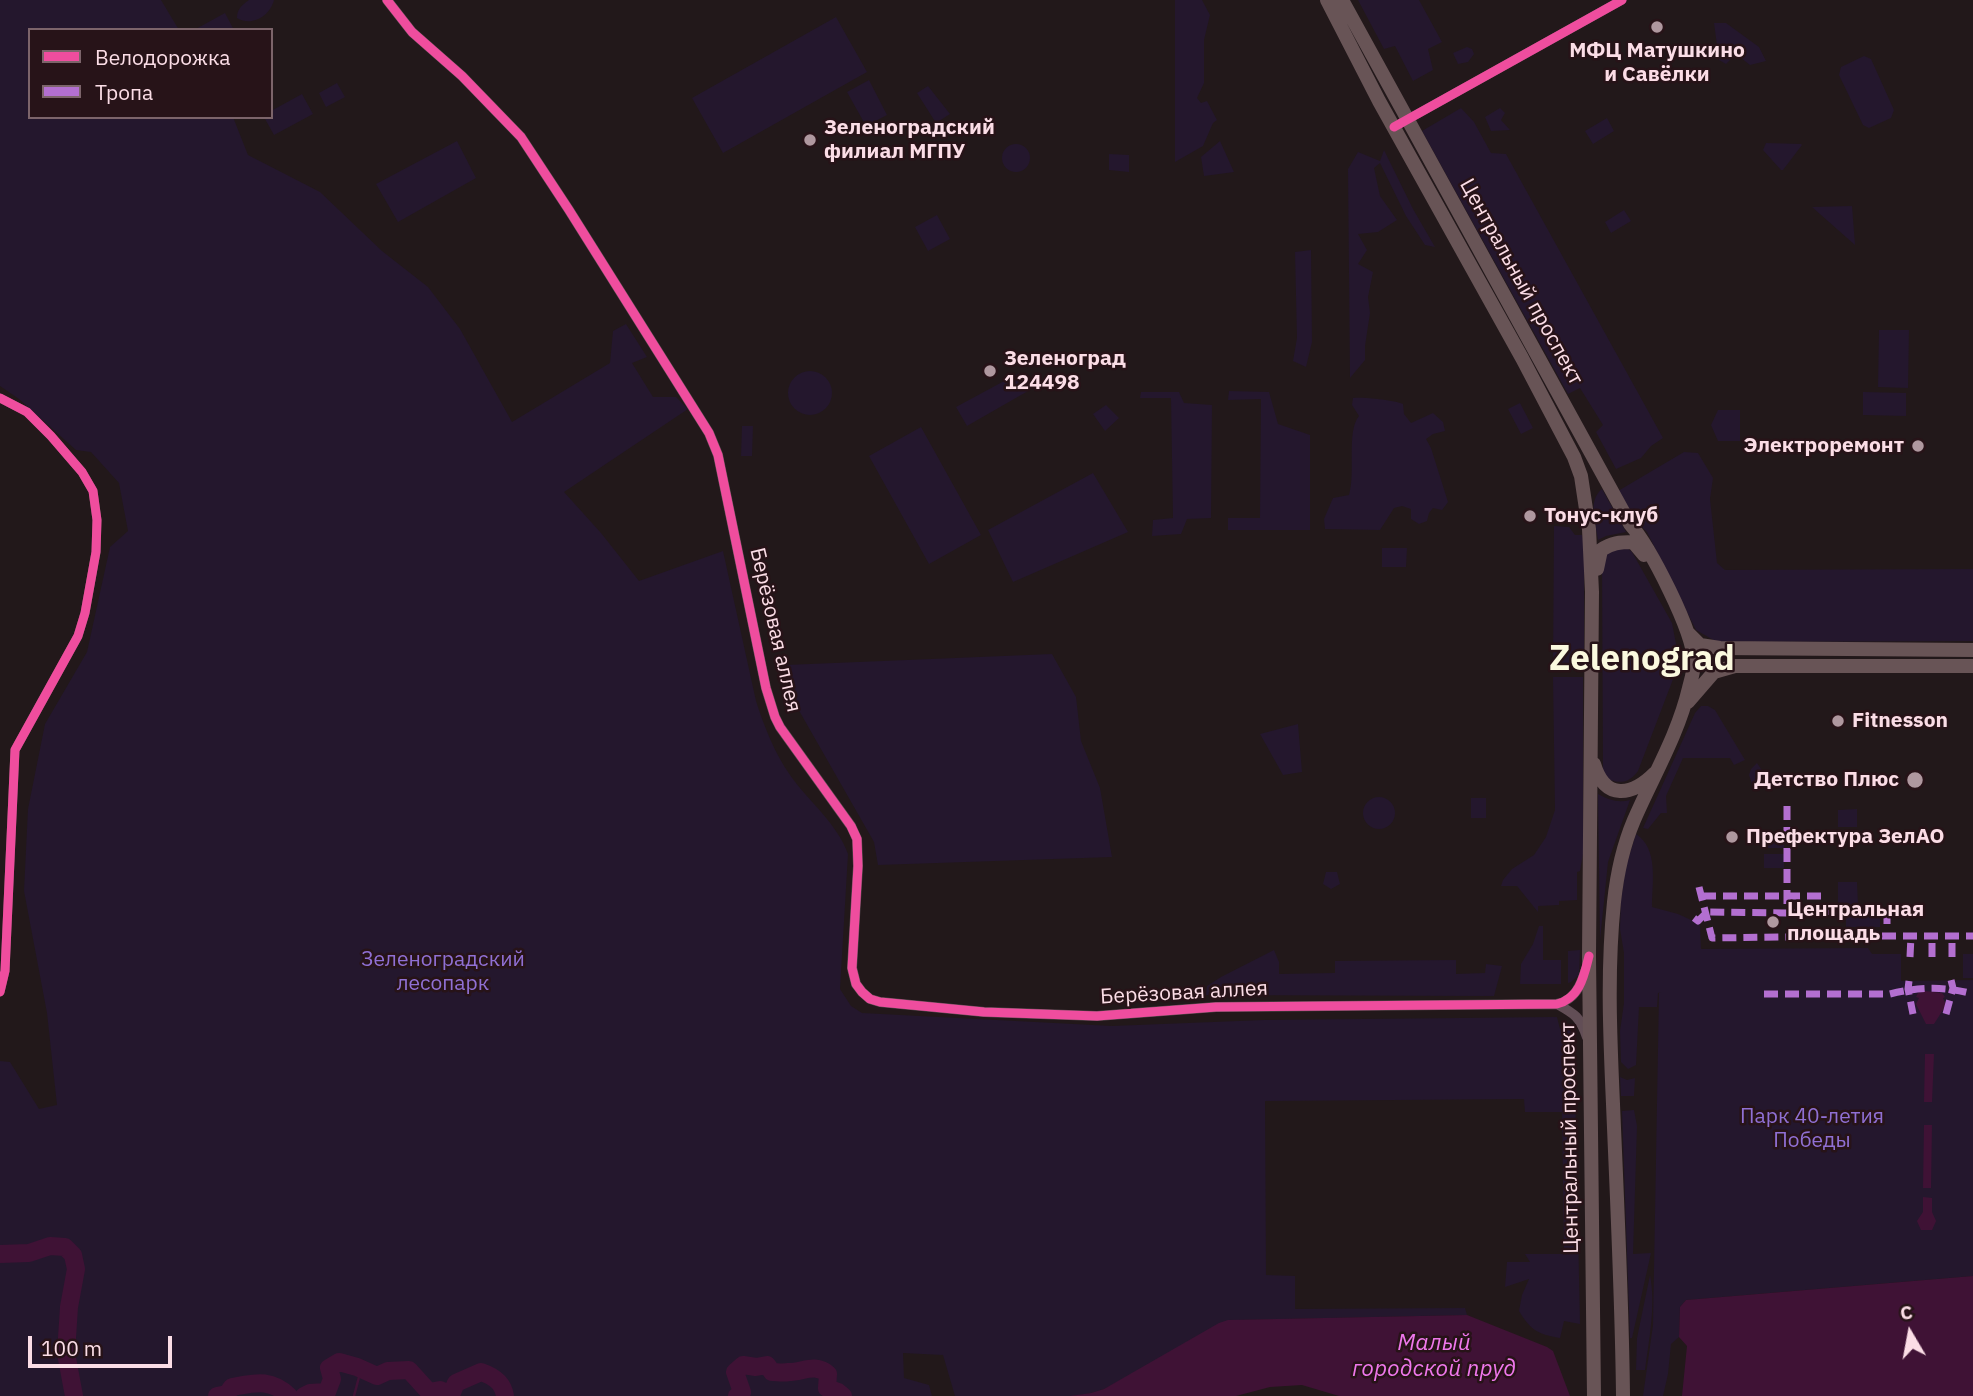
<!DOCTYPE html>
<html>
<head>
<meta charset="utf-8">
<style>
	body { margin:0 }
	#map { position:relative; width:1973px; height:1396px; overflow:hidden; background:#22181a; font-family:"IBM Plex Sans",sans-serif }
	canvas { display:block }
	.legend { position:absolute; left:28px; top:28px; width:245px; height:91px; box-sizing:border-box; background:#271318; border:2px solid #7c646a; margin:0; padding:9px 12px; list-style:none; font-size:21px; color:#fbdde6 }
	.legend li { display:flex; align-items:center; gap:14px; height:35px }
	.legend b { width:35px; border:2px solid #7c646a }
	.north { position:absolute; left:1875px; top:1298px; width:70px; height:70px; -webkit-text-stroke:5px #271318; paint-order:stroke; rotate:350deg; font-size:19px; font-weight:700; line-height:28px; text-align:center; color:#fbdde6 }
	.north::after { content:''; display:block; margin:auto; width:24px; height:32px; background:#fbdde6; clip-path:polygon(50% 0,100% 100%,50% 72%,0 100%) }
	.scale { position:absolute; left:28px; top:1336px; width:144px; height:32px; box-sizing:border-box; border:4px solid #fbdde6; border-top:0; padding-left:9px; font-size:21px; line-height:24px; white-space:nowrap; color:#fbdde6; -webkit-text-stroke:5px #271318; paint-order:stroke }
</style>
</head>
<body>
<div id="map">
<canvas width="1973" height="1396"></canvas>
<ul class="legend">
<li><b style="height:9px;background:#ef4d9e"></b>Велодорожка</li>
<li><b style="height:9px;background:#b36fd0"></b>Тропа</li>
</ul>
<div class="north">С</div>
<div class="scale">100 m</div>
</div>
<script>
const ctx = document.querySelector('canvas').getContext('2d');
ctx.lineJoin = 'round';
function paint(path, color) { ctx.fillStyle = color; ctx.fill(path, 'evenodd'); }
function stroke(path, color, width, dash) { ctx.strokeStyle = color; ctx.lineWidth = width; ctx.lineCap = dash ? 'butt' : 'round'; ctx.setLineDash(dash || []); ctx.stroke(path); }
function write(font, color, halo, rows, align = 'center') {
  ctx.font = font + ' "IBM Plex Sans",sans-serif'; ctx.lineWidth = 5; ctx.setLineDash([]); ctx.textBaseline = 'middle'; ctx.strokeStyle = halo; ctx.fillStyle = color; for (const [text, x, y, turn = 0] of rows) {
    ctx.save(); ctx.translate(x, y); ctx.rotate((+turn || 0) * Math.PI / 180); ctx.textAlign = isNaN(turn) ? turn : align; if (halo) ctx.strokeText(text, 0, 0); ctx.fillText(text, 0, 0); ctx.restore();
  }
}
paint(new Path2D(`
	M0 0H161L179 30H30V117H233L248 155 320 192 382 251 428 287 460 329 512 422 610 363 613 331 626 324 647 357 632 363 653 397H676L688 409 564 492 601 533 639 581 723 551 756 701C764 726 775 754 790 775 809 802 837 823 848 854L840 989 851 1006 862 1013 1112 1026 1264 1020 1557 1017 1560 1029H1569L1574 1036 1580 1324 1564 1321 1560 1338C1538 1334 1531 1331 1519 1311L1522 1295 1529 1279 1505 1287 1507 1262H1530L1525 1254H1564L1562 1112H1525L1524 1099 1265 1101 1266 1275 1295 1276V1309L1465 1308 1467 1315 1238 1320 1104 1389 1091 1393 1074 1396H955L943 1355 903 1353 904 1378 929 1385 932 1396H0V1061L10 1062 39 1109 57 1105 47 1013 24 891 28 809 45 724 87 652 110 547 128 531 119 483 91 452 76 450 19 399 0 386Z
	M249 0H274C270 16 252 27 237 18 237 9 242 5 249 0Z
	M1175 0H1202L1210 15 1204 40V83L1197 98 1201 103 1207 101 1217 120 1213 123 1203 146 1175 162Z
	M1358 0H1419L1442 42 1428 49 1433 70 1413 81 1395 46 1384 49Z
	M225 13 234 30H194Z
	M836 17 867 72 723 153 692 98Z
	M1714 23H1726L1759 47 1766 61 1750 65 1736 54 1726 64 1719 60Z
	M1467 47 1472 49 1474 54 1468 62 1458 64 1453 53Z
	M1864 56 1871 59 1894 110 1891 118 1869 128 1863 125 1839 75 1841 67Z
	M869 80 887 115 866 126 847 92Z
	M337 83 345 97 326 107 319 93Z
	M928 86 950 114 936 123 917 93Z
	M302 94 313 114 274 135 264 117H271V111Z
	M1461 108 1474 122 1491 153 1506 154 1663 438 1651 446 1641 458 1616 469 1596 432 1603 425 1580 388 1568 394 1422 131Z
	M1500 108 1505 113 1501 120 1510 130 1491 131 1485 117Z
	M1607 118 1614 131 1593 144 1585 131Z
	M457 141 476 178 398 222 376 184Z
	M1220 141 1234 172 1204 176 1201 157Z
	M1766 143 1801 144 1802 145 1783 170H1781L1763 150Z
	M1002 158a14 14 0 1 1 28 0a14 14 0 1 1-28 0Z
	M1384 150 1413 209 1435 247 1425 245 1406 216 1380 163 1374 168 1380 196 1397 220 1378 232 1358 234 1367 250 1358 264 1373 272 1368 297 1370 313 1365 346V360L1350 378 1348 169 1358 152 1380 161Z
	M1109 154 1129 155V172L1109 170Z
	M1852 206 1855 245 1812 207Z
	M1624 210 1631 221 1611 233 1605 222Z
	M937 215 950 239 928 251 915 227Z
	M1311 250 1312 342 1306 367 1293 361 1297 338 1295 252Z
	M1879 330H1909L1908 388 1878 387Z
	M788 393a22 22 0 1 1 44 0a22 22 0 1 1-44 0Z
	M1019 373 1028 391 967 426 956 407Z
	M1229 391 1269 392 1278 424 1310 435V530H1228V518H1260L1261 399 1228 400Z
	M1141 392H1179L1184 403 1212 405 1211 518 1187 519 1181 534 1152 536 1153 520 1173 518 1171 398H1140Z
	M1863 392 1906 393V416L1863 415Z
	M1353 398C1364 397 1393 400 1403 404L1404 414 1411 423 1433 413 1443 422 1445 431 1433 434 1426 439 1431 448 1448 502 1442 510 1433 508 1429 513 1427 521 1419 524 1411 519V509L1402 506 1394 508 1380 530 1325 529 1324 519 1333 498 1349 495C1356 472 1346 432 1359 416L1352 405Z
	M1520 403 1533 428 1521 434 1508 409Z
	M1106 405 1119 418 1105 431 1093 414Z
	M1718 410H1740V441H1718L1711 425Z
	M742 426H753L752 456H741Z
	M921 427 981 535 929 564 869 456Z
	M1684 452 1698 453 1713 478 1710 499 1717 563 1725 570 1973 569V641L1717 642 1696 630 1647 532 1639 524 1618 491Z
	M1093 473 1128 532 1013 582 988 530Z
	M1602 489 1626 532 1606 536 1598 540C1596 524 1587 501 1602 489Z
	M1554 526 1569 527 1575 535H1582L1584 543V664C1576 672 1564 669 1553 669Z
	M1626 547 1632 552 1672 623 1677 649 1675 674 1638 771C1629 783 1621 784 1607 779L1603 772 1602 561 1608 551Z
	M1382 548H1407L1406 567H1382Z
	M1052 654 1076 697 1081 741 1100 788 1112 857 878 865 874 842 789 693 786 665Z
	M1553 677H1583V854L1580 871 1577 872V900L1559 901V905L1538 906V912L1517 886H1501L1503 880 1512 869 1534 855 1546 837 1555 810Z
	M1701 706H1708L1715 710 1745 760 1734 765 1730 758H1683L1666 796 1667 813H1661L1648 829 1643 828 1695 713Z
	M1298 724 1302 772 1283 775 1260 734Z
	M1757 763 1770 782 1759 786 1752 784 1749 775 1751 769Z
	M1598 794C1609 800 1618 803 1630 800L1608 862 1600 940Z
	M1363 813a16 16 0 1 1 32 0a16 16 0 1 1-32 0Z
	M1471 798H1486V818H1471Z
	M1857 809V827H1838V810Z
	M1636 834C1659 849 1652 883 1652 907L1678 914 1700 924 1701 949 1868 948 1872 954H1901V981L1973 980V1276L1686 1300 1680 1307 1679 1337 1671 1344 1668 1374 1663 1396H1643L1653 1325 1659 993 1662 992 1658 993 1657 1007H1639L1636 1065 1628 1069 1621 1062 1620 1031 1624 1003V953L1620 929 1621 900 1626 866Z
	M1764 834H1784V848H1764Z
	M1764 854H1784V868H1764Z
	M1326 872H1337L1340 884 1331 889 1323 884Z
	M1838 882H1857L1858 905 1838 906Z
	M1880 916V927H1846V917Z
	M1539 926H1543V960H1561V984H1520L1521 964 1533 944Z
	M1274 950 1279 962V974L1335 973V961L1456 960V974L1485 973 1486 964 1502 966 1494 996 1206 995 1207 986 1221 977Z
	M1580 950 1579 975 1571 982 1568 983V951Z
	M1963 954H1973V978H1963Z
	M1620 1077 1627 1080 1635 1078 1634 1096H1621Z
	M1634 1110 1637 1126 1633 1254 1651 1253 1632 1338H1630L1622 1111Z
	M1650 1275C1656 1306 1649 1339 1645 1370H1636L1637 1338Z`), '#24172d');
paint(new Path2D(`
	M1925 991 1942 993 1945 997 1943 998 1946 1005 1934 1024H1926L1916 1004 1919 998 1916 997 1918 993Z
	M1925 1054H1934L1932 1102H1924Z
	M1924 1125H1932L1931 1188H1923Z
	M1923 1197 1932 1198V1212L1936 1221 1932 1230H1921L1917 1221 1923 1212Z
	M1973 1276V1396H1682L1687 1346 1679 1337 1680 1307 1686 1300Z
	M1467 1315 1547 1347 1553 1351 1570 1396H1339L1302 1385 1270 1387 1236 1396H1070L1091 1393 1104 1389 1219 1323 1228 1320Z`), '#3f1235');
stroke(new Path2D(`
	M354 1396 359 1377 357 1367`), '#3f1235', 2.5);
stroke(new Path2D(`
	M0 1254 29 1253 50 1246 65 1247 73 1255 76 1269 69 1307 66 1353 74 1396
	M217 1396 227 1394 232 1387C255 1383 270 1378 289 1396
	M304 1396 310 1393 327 1392 332 1379 329 1368 339 1362 357 1367 377 1376 388 1371 409 1370 429 1392 440 1390 451 1395 456 1383 481 1372C493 1376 503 1382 505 1396
	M737 1396 742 1392 735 1372 743 1365 756 1367 767 1365 772 1372C777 1372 783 1373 789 1372 803 1372 815 1363 828 1374L827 1388 838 1392 843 1396`), '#3f1235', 18);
stroke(new Path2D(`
	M1394 127 1622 0
	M0 398 27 412 51 436 82 472 93 491 97 520 96 552 85 613 78 636 15 750 5 971 0 992`), '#624e56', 9);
stroke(new Path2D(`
	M387 0 412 32 462 76 521 137 569 210 709 433 718 455 766 688 775 717 780 727 851 826 857 839 858 866 852 968 856 984 862 992 870 999 880 1002 984 1012 1097 1016 1216 1007 1557 1004C1575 1000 1581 985 1586 969
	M1557 1004C1575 1014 1580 1017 1587 1037`), '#624e56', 10);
stroke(new Path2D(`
	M1327 0 1379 101 1522 358 1574 457 1581 476 1589 529 1592 592 1589 956 1594 1396
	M1342 0 1630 524C1650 547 1694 632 1694 662 1694 671 1691 680 1689 688 1678 735 1653 776 1634 820 1623 846 1617 874 1614 902 1607 969 1610 1037 1613 1104 1617 1201 1622 1299 1623 1396
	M1597 569 1601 550C1611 543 1620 542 1633 542L1644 555
	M1688 633 1700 645 1720 648 1973 650
	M1688 702 1714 672 1735 666H1973
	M1594 764C1605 801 1632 796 1655 773`), '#685456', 14);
stroke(new Path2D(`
	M1787 806V904
	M1699 887 1712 938 1847 936
	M1702 896H1828
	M1887 917V924
	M1694 918 1698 921 1707 912 1786 913 1846 911
	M1861 936H1973
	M1910 957 1911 936
	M1932 957V937
	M1952 957V936
	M1909 981 1908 989 1913 1014
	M1764 994H1890C1918 987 1945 986 1973 994
	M1946 1014 1953 988 1951 980`), '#b36fd0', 7, [14, 7]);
stroke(new Path2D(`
	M387 0 412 32 462 76 521 137 569 210 709 433 718 455 766 688 775 717 780 727 851 826 857 839 858 866 852 968 856 984 862 992 870 999 880 1002 984 1012 1097 1016 1216 1007 1557 1004C1580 998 1584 976 1589 956
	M1394 127 1622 0
	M0 398 27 412 51 436 82 472 93 491 97 520 96 552 85 613 78 636 15 750 5 971 0 992`), '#ef4d9e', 9);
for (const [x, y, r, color] of [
	[1657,27,7,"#af989f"],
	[810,140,7,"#af989f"],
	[990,371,7,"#af989f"],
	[1918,446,7,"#af989f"],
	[1530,516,7,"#af989f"],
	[1838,721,7,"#af989f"],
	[1915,780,9,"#af989f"],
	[1732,837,7,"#af989f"],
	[1773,922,7,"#af989f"]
]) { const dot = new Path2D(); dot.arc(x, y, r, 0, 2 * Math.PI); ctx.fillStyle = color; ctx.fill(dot); stroke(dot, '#271318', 2.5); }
write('bold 21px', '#fbdde6', '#271318', [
	["МФЦ Матушкино",1657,51,"center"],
	["и Савёлки",1657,75,"center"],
	["Зеленоградский",824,128],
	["филиал МГПУ",824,152],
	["Зеленоград",1004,359],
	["124498",1004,383],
	["Электроремонт",1904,446,"right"],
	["Тонус-клуб",1544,516],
	["Fitnesson",1852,721],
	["Детство Плюс",1899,780,"right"],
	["Префектура ЗелАО",1746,837],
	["Центральная",1787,910],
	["площадь",1787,934]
], 'left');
write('21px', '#fbdde6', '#271318', [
	["Центральный проспект",1521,282,61],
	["Берёзовая аллея",775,630,77],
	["Берёзовая аллея",1184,993,-3],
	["Центральный проспект",1570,1138,-91]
]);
write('21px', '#9070d4', '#271318', [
	["Зеленоградский",443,960],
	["лесопарк",443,984],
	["Парк 40-летия",1812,1117],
	["Победы",1812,1141]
]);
write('italic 23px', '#ef77eb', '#271318', [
	["Малый",1434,1343],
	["городской пруд",1434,1369]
]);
write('bold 35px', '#fbf9df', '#271318', [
	["Zelenograd",1642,660]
]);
</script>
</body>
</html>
